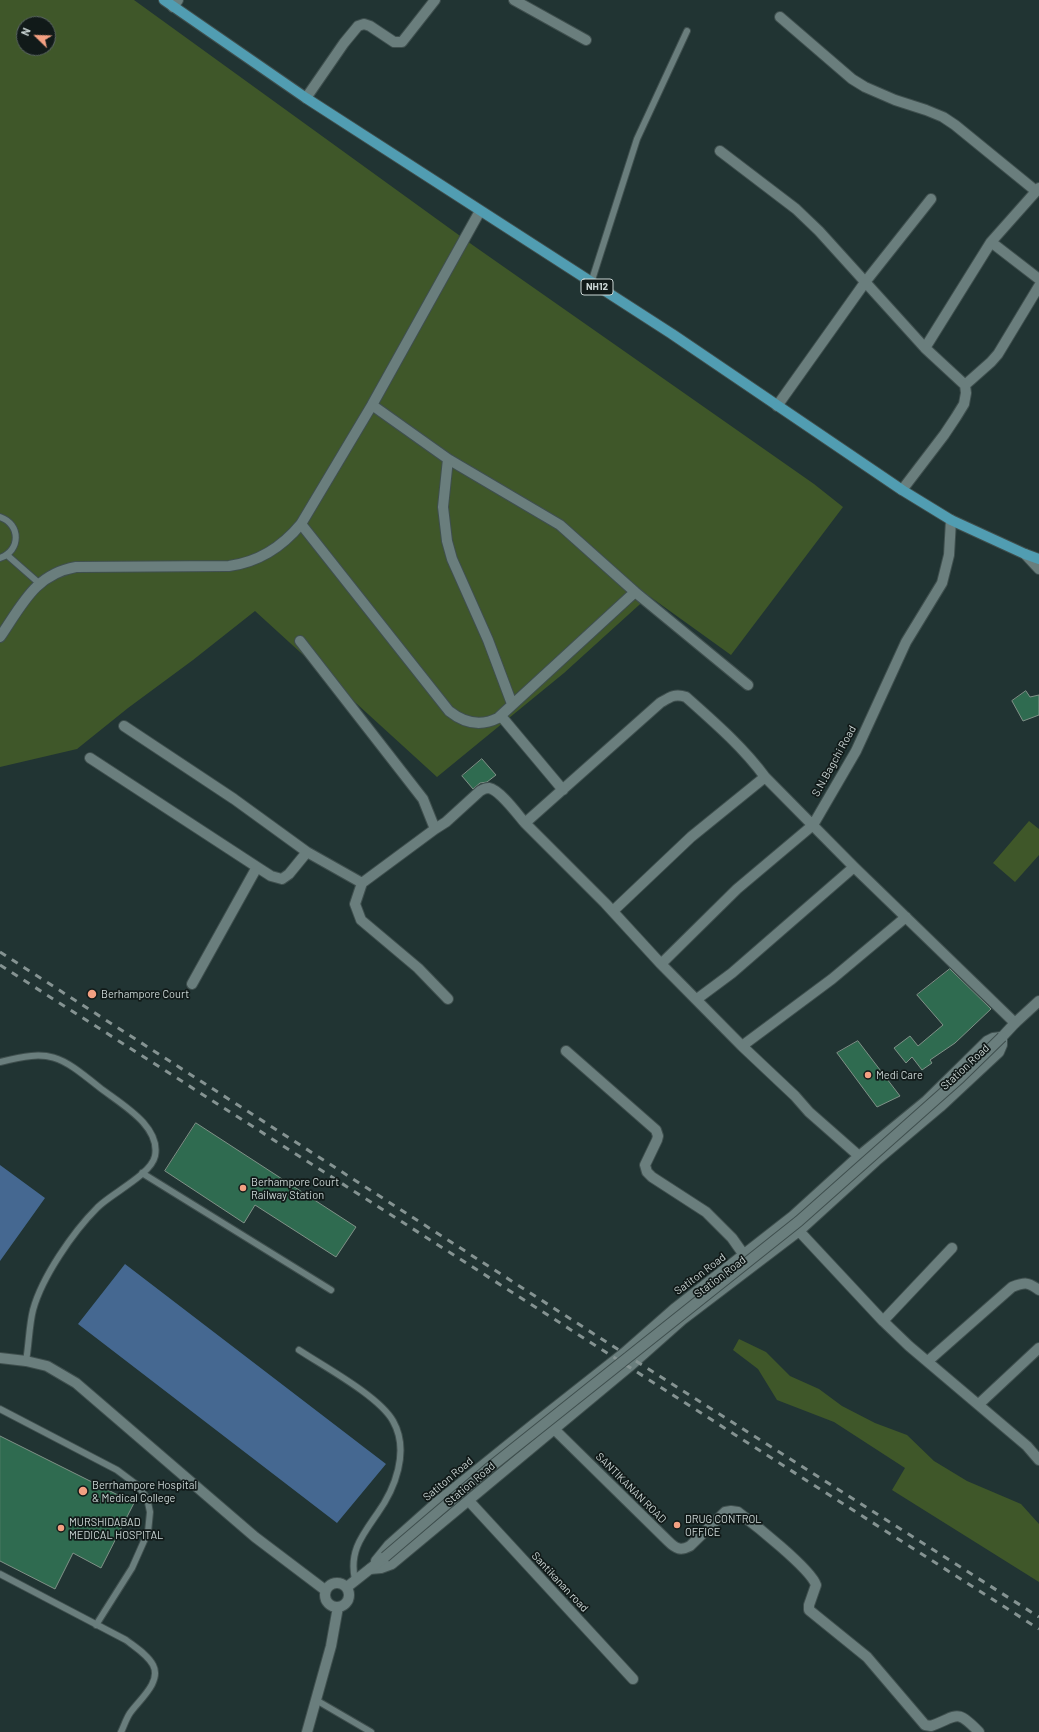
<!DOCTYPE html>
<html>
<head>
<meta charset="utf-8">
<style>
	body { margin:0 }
	#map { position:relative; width:1039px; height:1732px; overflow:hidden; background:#213433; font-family:Barlow,sans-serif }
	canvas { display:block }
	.north { position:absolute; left:16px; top:16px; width:40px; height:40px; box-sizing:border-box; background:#111a19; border:1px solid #5b6564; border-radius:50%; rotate:293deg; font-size:11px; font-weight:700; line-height:16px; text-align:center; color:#cad5d4 }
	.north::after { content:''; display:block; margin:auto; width:14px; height:18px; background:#f3a082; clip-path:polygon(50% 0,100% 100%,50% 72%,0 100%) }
</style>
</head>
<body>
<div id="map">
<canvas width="1039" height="1732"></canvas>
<div class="north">N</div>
</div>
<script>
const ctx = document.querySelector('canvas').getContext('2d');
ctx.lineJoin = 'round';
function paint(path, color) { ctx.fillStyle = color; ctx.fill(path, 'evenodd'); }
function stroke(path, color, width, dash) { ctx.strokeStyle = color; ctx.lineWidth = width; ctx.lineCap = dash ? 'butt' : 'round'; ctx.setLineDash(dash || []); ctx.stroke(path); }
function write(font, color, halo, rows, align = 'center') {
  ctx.font = font + ' Barlow,sans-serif'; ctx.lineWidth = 3.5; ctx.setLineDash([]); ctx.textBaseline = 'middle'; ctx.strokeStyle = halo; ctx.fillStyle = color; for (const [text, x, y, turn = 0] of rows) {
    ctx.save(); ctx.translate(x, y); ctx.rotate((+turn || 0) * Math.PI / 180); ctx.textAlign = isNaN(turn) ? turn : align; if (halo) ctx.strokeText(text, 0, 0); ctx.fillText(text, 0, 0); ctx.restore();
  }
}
paint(new Path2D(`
	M0 0H134L474 246 814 484 843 507 731 655 649 596 564 673 437 777 255 611 193 660 128 708 77 749 0 767ZM24 24H48V48H24Z
	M1029 821 1039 829V855L1015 882 993 863Z
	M739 1339 766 1352 790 1376 819 1389 842 1406 875 1423 907 1435 934 1461 967 1481 1021 1504 1039 1524V1582L892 1490 905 1468 834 1422 777 1400 758 1369 733 1350Z`), '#3f5729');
paint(new Path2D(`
	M0 1165 45 1198 0 1261Z
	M125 1264 386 1464 337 1523 78 1324Z`), '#456891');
const building = new Path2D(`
	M1026 691 1030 697 1039 695V715L1023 721 1012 701Z
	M482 759 496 775 487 782 480 783 473 789 462 776Z
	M950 969 991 1009 955 1043 930 1060 932 1063 922 1070 912 1057 906 1063 894 1048 910 1036 918 1046 943 1025 917 995Z
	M858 1041 900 1096 877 1107 837 1053Z
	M196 1123 356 1227 336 1257 255 1205 244 1223 165 1171Z
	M0 1436 134 1503 101 1568 73 1553 55 1589 0 1561Z`);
paint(building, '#2f6b50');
stroke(building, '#809288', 1);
const service = new Path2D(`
	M591 283 637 139 687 31
	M0 517C21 524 21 551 0 558
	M7 555 40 584
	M0 1062C51 1049 59 1055 99 1087 119 1103 161 1125 155 1156 151 1175 110 1194 97 1208 73 1232 42 1277 33 1310 29 1326 29 1344 26 1361
	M142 1173 331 1290
	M299 1350C323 1366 379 1396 393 1421 410 1451 395 1489 377 1514 361 1537 349 1552 355 1580
	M0 1409 117 1470 137 1485 147 1498 150 1512 148 1532 132 1568 96 1625
	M0 1574 126 1640C135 1647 148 1655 153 1665 162 1682 139 1700 130 1713 126 1719 124 1726 121 1732
	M316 1700 371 1732`);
const minor = new Path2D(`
	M514 0 586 40
	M173 7 178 0
	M780 17 852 79 865 87 895 100 926 110 943 117 955 125 1036 191
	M306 98 344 43 358 26 364 24 370 26 394 42H402L435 0
	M720 151 796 209 819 231 925 348 965 385 966 393 964 404 956 417 944 435 902 490
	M991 242 1039 279
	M925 348 991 242 1039 188
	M965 385 991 362 998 354 1039 286
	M372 405 448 459 560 525 635 592 748 685
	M777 406 866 281 931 199
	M448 459 443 507 447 541 452 559 488 640 512 704
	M301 524 449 711C464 723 480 727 498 718L635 592
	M1025 554 1039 569
	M0 637C22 605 35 574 76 567L229 566C259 562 282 547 301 524L372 405 480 211
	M300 641 423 799 435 829 446 822 480 791C483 789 485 788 489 788 500 790 518 815 525 823
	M501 716 563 790
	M124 726 234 799 307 852
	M90 758 257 867
	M362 883 355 904 361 920 418 968 448 999
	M613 911 691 837 765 777
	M661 964 737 889 813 825 856 751 906 642 942 583 949 555 951 520
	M192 984 257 867 271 876 282 879 289 874 307 852 362 883 435 829
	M697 999 732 973 854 867
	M742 1046 832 979 906 917
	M566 1051 656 1130 658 1136 657 1140 645 1165 647 1172 652 1177 706 1212 732 1238 744 1255
	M859 1156 809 1112 795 1096 742 1046 661 964 605 903 525 823 660 703C670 697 675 693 686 697 714 722 743 747 765 777L854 867 1015 1023
	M799 1231 883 1321 909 1346 1027 1446 1039 1460
	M883 1321 952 1248
	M928 1361 1012 1287C1025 1282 1028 1282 1039 1290
	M979 1404 1039 1348
	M554 1429 668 1541C676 1549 681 1551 690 1546L725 1512 731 1511 738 1512C754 1524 811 1569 816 1585L809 1605V1610L867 1657 925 1725 931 1726C958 1716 956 1708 979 1732
	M469 1501 633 1679
	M370 1569 381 1568 392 1564 629 1367 682 1320 799 1231 876 1161 940 1107 999 1052 1002 1045V1037L993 1038 987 1041 926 1101 859 1156 793 1216 674 1309 624 1353 534 1424 435 1504 389 1545 376 1561`);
const tertiary = new Path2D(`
	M1002 1037 1015 1023 1039 1001
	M0 1358 26 1361 47 1366 76 1383 255 1537 325 1590
	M325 1595a12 12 0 1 1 24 0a12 12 0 1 1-24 0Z
	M347 1587 385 1557
	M307 1732 331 1646 338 1607`);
const primary = new Path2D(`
	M164 0 306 98 672 334 902 490 951 520 1025 554 1039 559`);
stroke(service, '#3f4f4e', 8);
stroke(minor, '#3f4f4e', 12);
stroke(tertiary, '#3f4f4e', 12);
stroke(primary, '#3f4f4e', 12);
stroke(service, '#6a7e7d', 6);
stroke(minor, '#6a7e7d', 10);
stroke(tertiary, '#6a7e7d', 10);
stroke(primary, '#519db2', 10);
stroke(new Path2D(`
	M0 952 636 1361 1039 1617
	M0 965 1039 1629`), '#859392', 3, [7, 7]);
const tertiaryBridge = new Path2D(`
	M385 1557 488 1469 799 1221 960 1078 1002 1037`);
stroke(tertiaryBridge, '#3f4f4e', 12, []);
stroke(tertiaryBridge, '#6a7e7d', 10);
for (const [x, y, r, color] of [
	[92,994,5,"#f3a082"],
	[868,1075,4,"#f3a082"],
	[243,1188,4,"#f3a082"],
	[83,1491,5,"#f3a082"],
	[677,1525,4,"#f3a082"],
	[61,1528,4,"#f3a082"]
]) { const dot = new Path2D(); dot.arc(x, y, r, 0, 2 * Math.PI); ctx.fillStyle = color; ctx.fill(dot); stroke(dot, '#111a19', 1.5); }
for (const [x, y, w] of [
	[597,287,32]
]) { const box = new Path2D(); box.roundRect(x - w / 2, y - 8, w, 16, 3); ctx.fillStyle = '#111a19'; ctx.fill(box); stroke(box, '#cad5d4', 1); }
write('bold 10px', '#cad5d4', null, [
	["NH12",597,287]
]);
write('11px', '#cad5d4', '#111a19', [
	["S.N.Bagchi Road",834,761,-61],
	["Station Road",965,1067,-43],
	["Satiton Road",700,1274,-37],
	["Station Road",720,1277,-37],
	["Satiton Road",448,1479,-40],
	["Station Road",470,1484,-40],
	["SANTIKANAN ROAD",631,1488,45],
	["Santikanan road",560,1582,47]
]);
write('11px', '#cad5d4', '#111a19', [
	["Berhampore Court",101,994],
	["Medi Care",876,1075],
	["Berhampore Court",251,1182],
	["Railway Station",251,1195],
	["Berrhampore Hospital",92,1485],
	["& Medical College",92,1498],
	["DRUG CONTROL",685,1519],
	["OFFICE",685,1532],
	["MURSHIDABAD",69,1522],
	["MEDICAL HOSPITAL",69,1535]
], 'left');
</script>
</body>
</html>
